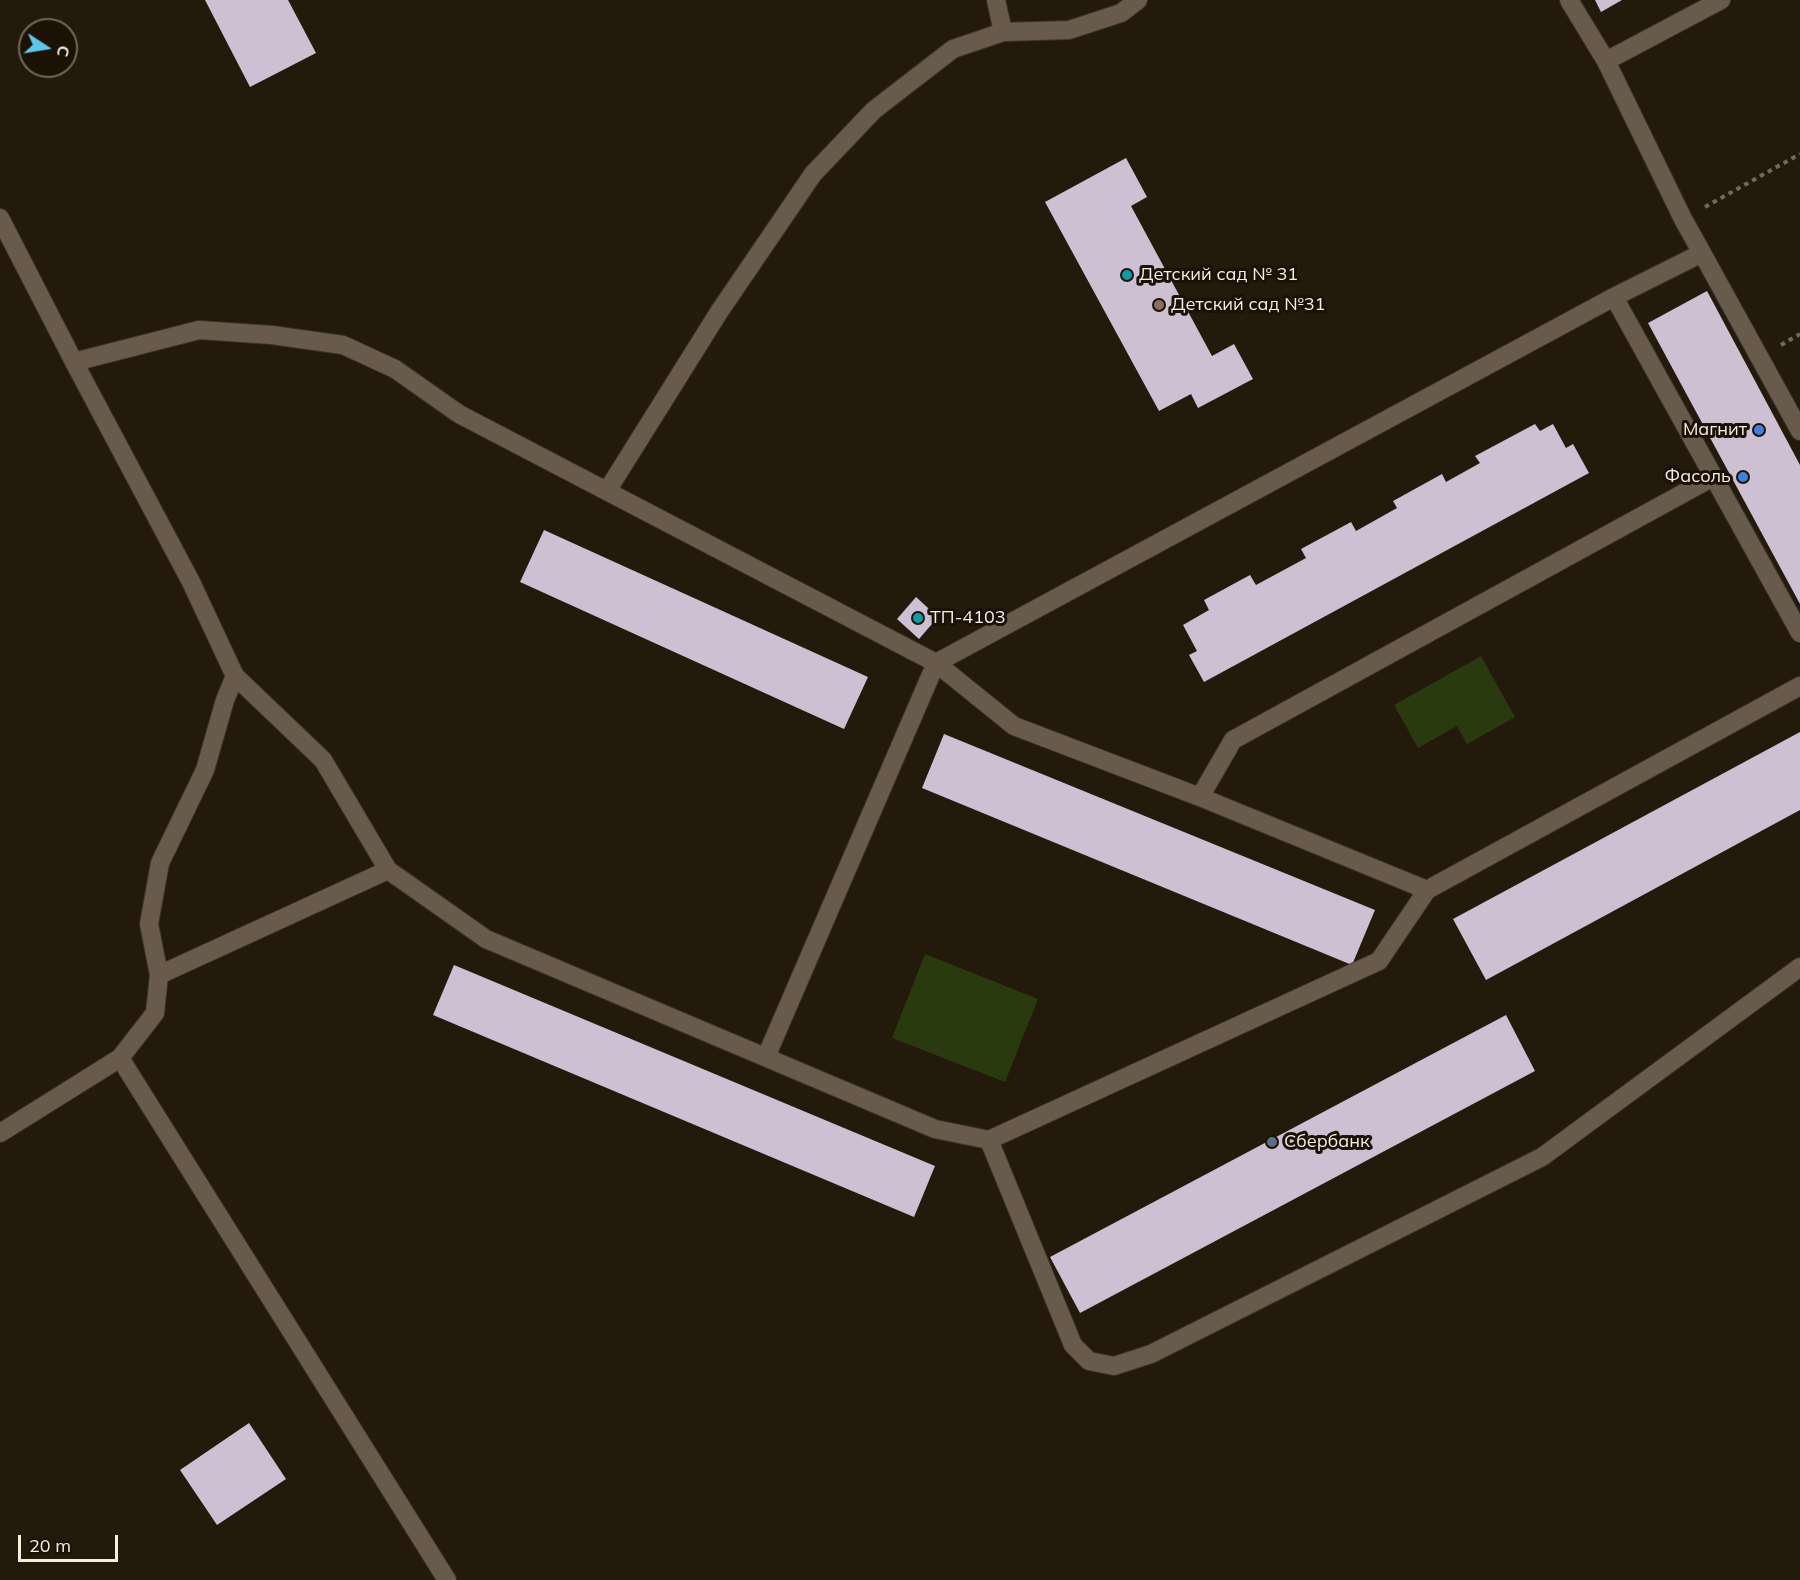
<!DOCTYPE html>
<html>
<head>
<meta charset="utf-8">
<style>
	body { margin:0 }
	#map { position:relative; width:1800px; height:1580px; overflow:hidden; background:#241a0c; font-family:Mulish,sans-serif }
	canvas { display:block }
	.north { position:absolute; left:18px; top:18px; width:60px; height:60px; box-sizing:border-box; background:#1b1104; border:2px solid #72695e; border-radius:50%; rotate:102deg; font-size:16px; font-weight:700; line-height:24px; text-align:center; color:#f5eee4 }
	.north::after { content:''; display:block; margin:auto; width:21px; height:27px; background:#5cc7e8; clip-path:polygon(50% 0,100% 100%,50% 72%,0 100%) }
	.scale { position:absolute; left:18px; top:1535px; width:100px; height:27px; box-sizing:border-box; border:3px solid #f5eee4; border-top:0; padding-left:8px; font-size:18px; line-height:21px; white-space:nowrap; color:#f5eee4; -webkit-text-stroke:4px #1b1104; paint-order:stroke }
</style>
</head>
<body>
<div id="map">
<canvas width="1800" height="1580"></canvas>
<div class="north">С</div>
<div class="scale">20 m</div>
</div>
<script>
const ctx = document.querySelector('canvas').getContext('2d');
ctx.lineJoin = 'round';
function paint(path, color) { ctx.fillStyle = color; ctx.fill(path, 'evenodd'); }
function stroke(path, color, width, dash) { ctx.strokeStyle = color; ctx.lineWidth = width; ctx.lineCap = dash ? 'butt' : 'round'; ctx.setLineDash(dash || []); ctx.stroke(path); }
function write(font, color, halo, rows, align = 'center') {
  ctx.font = font + ' Mulish,sans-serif'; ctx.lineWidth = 6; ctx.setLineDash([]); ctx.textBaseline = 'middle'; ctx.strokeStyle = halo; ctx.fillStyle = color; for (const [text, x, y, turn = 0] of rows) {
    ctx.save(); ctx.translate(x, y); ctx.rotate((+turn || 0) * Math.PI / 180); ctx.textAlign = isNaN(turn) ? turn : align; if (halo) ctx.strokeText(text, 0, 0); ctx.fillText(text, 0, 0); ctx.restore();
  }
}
paint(new Path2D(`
	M1481 656 1515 717 1467 744 1457 726 1418 748 1394 705Z
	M925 954 1038 999 1005 1082 892 1038Z`), '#293a0e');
paint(new Path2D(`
	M205 0H288L316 53 250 87Z
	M1595 0H1622L1601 12Z
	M1126 158 1147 197 1131 206 1212 356 1234 344 1253 379 1198 408 1191 394 1159 411 1045 202Z
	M1707 291 1800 465V604L1648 323Z
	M1535 424 1540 431 1553 424 1566 448 1573 444 1589 473 1204 682 1189 655 1197 651 1183 625 1209 610 1204 600 1250 575 1256 585 1306 558 1301 549 1351 522 1356 531 1397 508 1393 501 1442 474 1446 482 1480 463 1475 456Z
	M544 530 868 677 844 729 520 582Z
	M916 597 938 617 919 639 897 619Z
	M1800 732V810L1486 980 1453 919Z
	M944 734 1375 910 1352 965 922 788Z
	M454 965 935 1166 914 1217 433 1015Z
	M1506 1015 1535 1071 1080 1313 1050 1257Z
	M249 1423 286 1479 217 1525 180 1470Z`), '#ccc0d2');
const minor = new Path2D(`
	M996 0 1003 32 1069 30 1121 13 1138 0
	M1569 0 1606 61
	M1721 0 1606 61 1683 219 1702 253 1614 297 1800 633
	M0 218 74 362 191 582 235 676 225 700 205 770 160 863 149 924 159 975 155 1013 120 1058 0 1133
	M1702 253 1800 431
	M74 362 199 330 272 335 343 345 395 369 459 414 936 663 1014 726 1200 797 1427 890 1800 686
	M607 491 719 312 813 174 874 110 953 49 1003 32
	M235 676 323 760 388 870
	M1200 797 1233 740 1713 477
	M159 975 388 870 486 939 935 1129 989 1140 1073 1345 1089 1361 1114 1366 1151 1354 1542 1157 1800 967
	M766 1057 936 663 1614 297
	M120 1058 447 1580
	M989 1140 1379 961 1427 890`);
stroke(minor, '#3b342e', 20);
stroke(new Path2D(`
	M1705 207 1800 154
	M1781 345 1800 334`), '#72695d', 4, [4.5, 4.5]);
stroke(minor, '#685b4c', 18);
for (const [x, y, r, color] of [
	[1127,275,6,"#0f9aa8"],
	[1159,305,6,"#8d6e63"],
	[1759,430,6,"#3f7fe0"],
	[1743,477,6,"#3f7fe0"],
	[918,618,6,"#0f9aa8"],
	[1272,1142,6,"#5c6f8a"]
]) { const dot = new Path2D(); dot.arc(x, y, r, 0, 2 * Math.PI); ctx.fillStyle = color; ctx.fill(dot); stroke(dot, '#1b1104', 2); }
write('18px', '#f5eee4', '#1b1104', [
	["Детский сад № 31",1139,275],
	["Детский сад №31",1171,305],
	["Магнит",1747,430,"right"],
	["Фасоль",1731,477,"right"],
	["ТП-4103",930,618],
	["Сбербанк",1284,1142]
], 'left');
</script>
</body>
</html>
